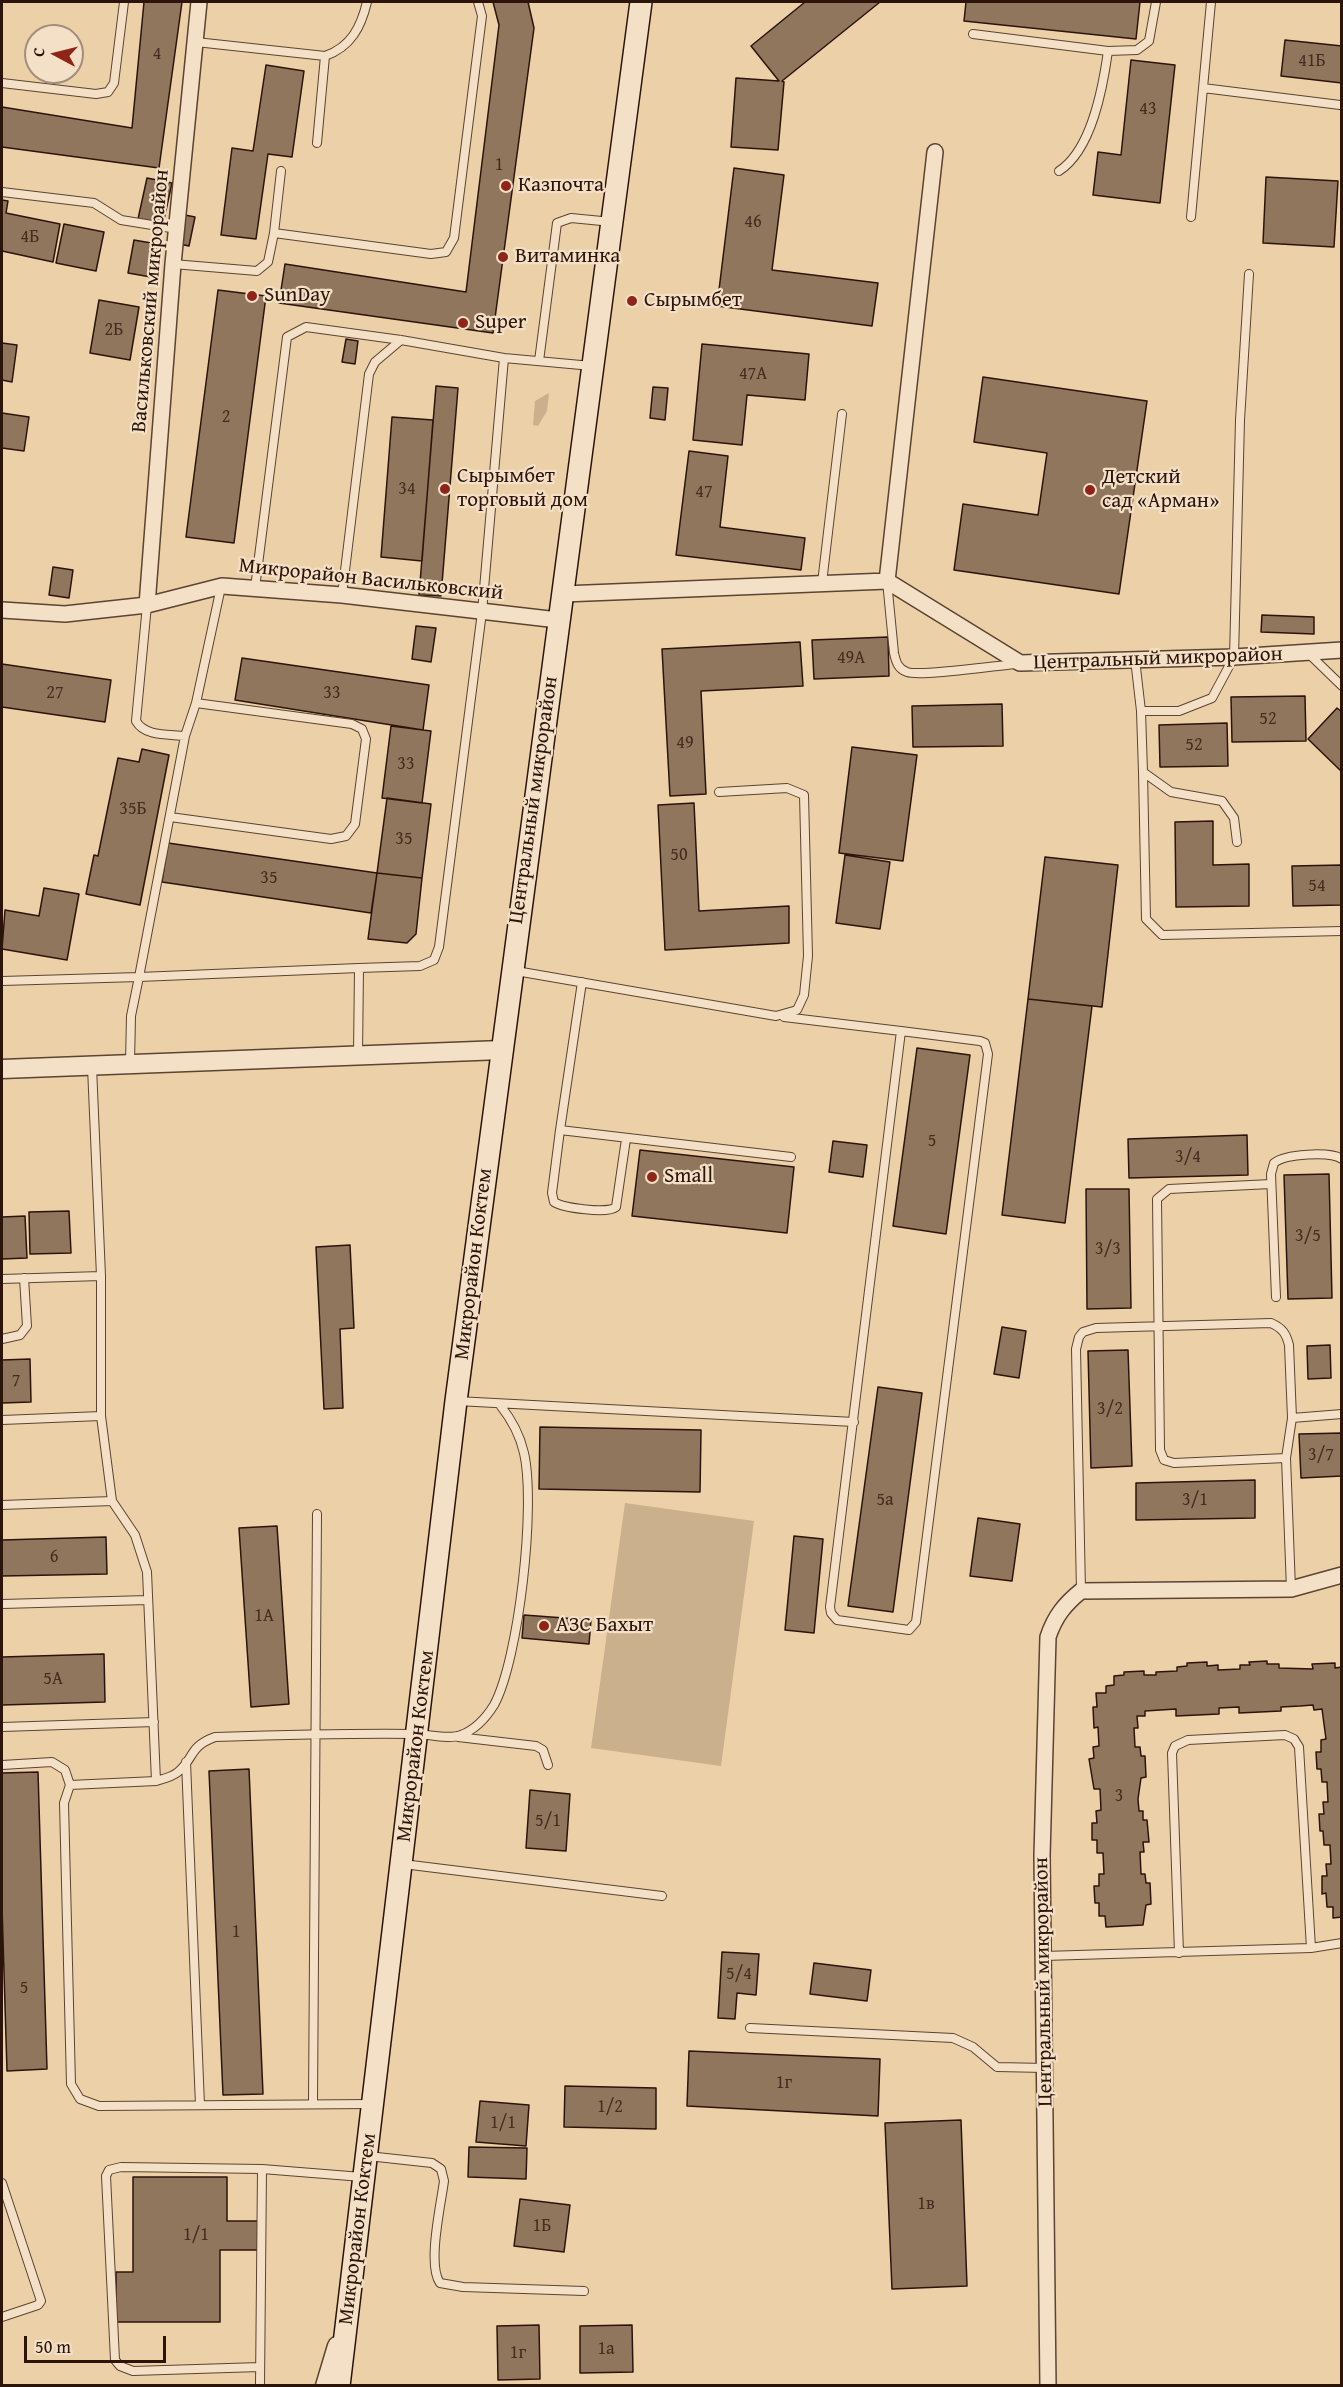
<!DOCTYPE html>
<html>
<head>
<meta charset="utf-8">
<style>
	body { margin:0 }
	#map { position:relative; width:1343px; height:2387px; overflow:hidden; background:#ecd0a8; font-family:"Gentium Book Plus",serif }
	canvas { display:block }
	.frame { position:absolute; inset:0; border:3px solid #2c140b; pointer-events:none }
	.north { position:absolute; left:24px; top:24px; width:60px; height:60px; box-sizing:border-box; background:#f3e0c6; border:2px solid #a38e7b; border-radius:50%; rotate:277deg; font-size:16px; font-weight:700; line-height:24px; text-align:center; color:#2c140b }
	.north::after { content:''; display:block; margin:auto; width:21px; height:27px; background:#8f2418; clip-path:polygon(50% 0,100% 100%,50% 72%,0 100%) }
	.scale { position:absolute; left:24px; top:2336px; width:142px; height:27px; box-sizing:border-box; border:3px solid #2c140b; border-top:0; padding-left:8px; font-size:18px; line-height:21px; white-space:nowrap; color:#2c140b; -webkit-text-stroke:4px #f3e0c6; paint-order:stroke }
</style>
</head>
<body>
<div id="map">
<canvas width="1343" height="2387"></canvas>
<div class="frame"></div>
<div class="north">С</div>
<div class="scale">50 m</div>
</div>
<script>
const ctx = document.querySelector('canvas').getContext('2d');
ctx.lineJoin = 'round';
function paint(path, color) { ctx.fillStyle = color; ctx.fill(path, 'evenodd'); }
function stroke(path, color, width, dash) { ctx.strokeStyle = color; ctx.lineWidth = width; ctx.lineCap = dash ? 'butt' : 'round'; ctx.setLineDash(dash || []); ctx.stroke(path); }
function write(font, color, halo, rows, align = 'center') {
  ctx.font = font + ' "Gentium Book Plus",serif'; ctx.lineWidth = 4.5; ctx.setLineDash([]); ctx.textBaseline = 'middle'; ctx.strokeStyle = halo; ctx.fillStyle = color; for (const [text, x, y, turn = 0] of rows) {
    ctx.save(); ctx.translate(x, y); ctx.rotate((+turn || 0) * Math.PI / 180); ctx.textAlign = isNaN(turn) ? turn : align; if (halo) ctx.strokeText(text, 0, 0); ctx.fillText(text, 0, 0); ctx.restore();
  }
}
paint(new Path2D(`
	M549 393 547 411 538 426 533 425 535 401Z
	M625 1503 754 1521 721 1766 591 1748Z`), '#cbb08d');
const building = new Path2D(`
	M144 2H182L159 168 2 147V107L132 128Z
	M493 2H528L534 28 493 333 279 303 285 264 466 292 499 25Z
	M805 2H880L782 81 784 82 778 150 731 147 736 78 779 81 751 46Z
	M966 2H1140L1136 39 964 21Z
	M1285 40 1342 46V83L1281 76Z
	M1131 60 1175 65 1160 203 1093 195 1098 152 1121 155Z
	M266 65 304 71 292 157 268 154 256 239 221 235 232 148 253 151Z
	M734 168 784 175 772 270 878 283 872 326 717 306Z
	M1266 177 1338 181 1334 247 1263 243Z
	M147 178 172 183 163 224 138 219Z
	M2 200 8 201 6 213 60 224 53 262 2 251Z
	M185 215 195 217 189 246 179 244Z
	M64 224 104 232 96 271 56 263Z
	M134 240 157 244 151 277 128 273Z
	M218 290 266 296 234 543 186 537Z
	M99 300 139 307 130 360 90 353Z
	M346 339 358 341 355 364 342 362Z
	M2 343 17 345 12 382 2 380Z
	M702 344 809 354 805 400 747 395 742 445 693 440Z
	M983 377 1147 401 1119 594 954 570 963 504 1038 515 1047 453 974 442Z
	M436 386 458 388 441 596 419 595Z
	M653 387 668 388 665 420 650 418Z
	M2 413 29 417 24 451 2 448Z
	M392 417 433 420 422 561 381 557Z
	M689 451 728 456 720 527 805 538 801 570 676 555Z
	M53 567 73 570 69 598 49 595Z
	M1262 615 1314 617V634L1261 632Z
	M416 626 436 628 431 662 412 659Z
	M888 637 889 676 814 679 812 640Z
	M800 642 803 686 701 691 706 794 670 796 662 649Z
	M242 658 429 685 423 730 235 700Z
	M2 664 111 680 105 722 2 707Z
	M1305 696 1306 741 1232 742 1231 697Z
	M1002 704 1003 746 913 747 912 706Z
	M1337 708 1342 712V772L1308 739Z
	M1227 723 1228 766 1160 767 1159 725Z
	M391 726 431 731 422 803 382 798Z
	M852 747 917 755 903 861 839 853Z
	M142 749 169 755 140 905 86 894 94 855 98 856 118 758 139 762Z
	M387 798 431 804 422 878 377 873Z
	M694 803 699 911 789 906V943L665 950 658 805Z
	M1213 821V865L1249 864V906L1176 907 1175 822Z
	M168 843 377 873 371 913 162 882Z
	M845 855 890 862 880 929 836 923Z
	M1045 857 1118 865 1102 1007 1028 999Z
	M1342 865V905L1293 906 1292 866Z
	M377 873 422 878 416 934 407 943 368 939Z
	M44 888 79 894 67 960 2 949 5 910 39 916Z
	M1028 999 1092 1006 1065 1223 1002 1215Z
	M917 1048 970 1055 946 1234 893 1226Z
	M1247 1135 1248 1175 1129 1178 1128 1139Z
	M833 1141 867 1145 863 1177 829 1172Z
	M640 1150 794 1167 787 1233 632 1216Z
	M1329 1174 1332 1298 1288 1299 1284 1175Z
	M1086 1189H1129L1131 1308 1087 1309Z
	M69 1211 71 1253 30 1254 29 1212Z
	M25 1216 27 1258 2 1259V1217Z
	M350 1245 354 1328 340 1329 343 1408 324 1409 316 1247Z
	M1002 1327 1026 1331 1019 1378 994 1374Z
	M1330 1345 1331 1378 1308 1379 1307 1346Z
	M1128 1350 1132 1466 1091 1468 1088 1351Z
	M30 1359 31 1402 2 1403V1360Z
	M878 1387 922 1393 893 1612 848 1606Z
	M540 1427 701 1430 700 1492 539 1489Z
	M1342 1433V1476L1301 1478 1299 1434Z
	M1255 1480V1518L1136 1520V1483Z
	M978 1518 1020 1524 1012 1581 970 1576Z
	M277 1526 289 1704 251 1707 239 1528Z
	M794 1536 823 1539 814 1633 785 1630Z
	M106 1537 107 1574 2 1576V1540Z
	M524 1615 591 1620 589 1644 522 1638Z
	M104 1654 105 1702 2 1705V1657Z
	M1267 1661V1664H1279V1668L1313 1669 1312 1664 1335 1663V1668L1342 1667V1917L1333 1918V1907H1327L1326 1893 1322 1894V1876H1327L1326 1864H1331L1330 1845H1324L1323 1831H1320L1319 1814H1324L1323 1802H1328L1327 1782H1322L1321 1769H1317L1316 1752H1321V1740L1326 1739 1322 1709 1314 1710 1313 1705 1300 1706 1281 1707V1711L1239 1713V1707L1219 1708V1714L1176 1716V1709L1145 1711V1716H1137L1138 1728H1134L1135 1747H1140L1141 1756H1145L1146 1777 1141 1778 1138 1799 1139 1811H1143V1820H1147L1149 1842H1143L1144 1852H1140L1141 1874H1145L1146 1883H1150L1151 1904 1146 1905 1143 1925 1106 1927 1105 1916H1099V1903H1095L1094 1886H1099V1874H1104L1103 1853H1097V1840H1092V1823H1097L1096 1811 1101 1810 1100 1789H1094L1089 1759 1094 1758 1093 1747 1099 1746 1098 1727 1094 1728 1093 1707H1097L1096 1693H1106V1686L1114 1685V1676L1124 1675V1672L1144 1671V1675H1156V1672L1177 1671V1667L1187 1666V1663L1207 1662V1666L1218 1665V1670L1240 1669V1665H1250L1249 1662Z
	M249 1769 263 2094 223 2095 209 1771Z
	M38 1772 47 2069 7 2071 2 1907V1773Z
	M530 1790 570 1794 566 1851 526 1848Z
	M722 1952 759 1954 756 1995 737 1993 735 2019 718 2018Z
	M814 1963 871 1970 867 2001 810 1994Z
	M689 2051 880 2059 878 2116 687 2106Z
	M565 2086 656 2088V2129L564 2127Z
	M480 2101 529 2105 526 2146 476 2142Z
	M961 2120 967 2286 892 2289 885 2123Z
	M469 2147 527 2148 526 2179 468 2177Z
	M133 2177H227V2221H258V2250H220V2322H116V2272H133Z
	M520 2199 570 2205 564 2252 514 2246Z
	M539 2325 540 2379 498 2380 497 2326Z
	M632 2325 633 2372 580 2373V2326Z`);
paint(building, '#90765d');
stroke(building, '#2c140b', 1.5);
const service = new Path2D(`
	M973 34 1108 51 1137 50 1149 41 1156 2
	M196 42 325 56 317 143
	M325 56C351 47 361 27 367 2
	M2 83 96 94 108 92 114 83 124 2
	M1203 88 1340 105
	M1059 171C1092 150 1103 87 1108 51
	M2 192 94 203 121 220 177 229
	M1191 217 1211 2
	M274 233 281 171
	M173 264 257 271 268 262 274 233 431 254 446 252 454 238 482 16 478 2
	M539 361 557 223 571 218 612 222
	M887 581 894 653C896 662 898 669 907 672 921 677 998 665 1018 664
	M822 583 842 414
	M221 587 196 703 185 736 139 977 359 968 358 1055
	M255 588 287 337 306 327 401 340 504 358 592 366
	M342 595 369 374 375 362 401 340
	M147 605 136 721C145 737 169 734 185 736
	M1309 654 1342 686
	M1135 659 1141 711 1143 772 1171 792 1222 801 1234 818 1237 842
	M1141 711H1179L1212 698 1234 657 1240 420 1249 274
	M1143 772 1146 919 1162 935 1342 931
	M170 817 331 839 346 836 355 824 366 739 362 729 352 724 196 703
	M359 968 420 966 434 960 439 947 482 612 504 358
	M516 971 776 1016 797 1010 804 995 808 956 804 795 787 788 719 792
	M2 981 139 977 131 1016 130 1063
	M582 982 560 1130 791 1157
	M784 1017 901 1031
	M901 1031 980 1041 985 1043 988 1054 916 1622 909 1630 837 1620 831 1613 830 1607Z
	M92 1067 101 1276V1416L112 1501 135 1535 147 1572 156 1781
	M560 1130 552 1193 554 1202C563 1208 608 1214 616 1207L626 1139
	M1271 1184 1169 1189 1157 1199 1160 1450 1164 1460 1174 1463 1286 1458 1291 1589
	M2 1279 101 1276
	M1276 1297 1271 1174 1274 1163C1285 1154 1330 1151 1342 1159
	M2 1339 20 1335 27 1326 24 1278
	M457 1401 854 1422
	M2 1420 101 1416
	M1286 1458 1292 1418 1342 1414
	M2 1505 112 1501
	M1081 1591 1076 1349 1079 1337 1083 1332 1096 1328 1271 1323C1282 1328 1286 1333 1289 1345L1292 1418
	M2 1604 148 1600
	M2 1727 154 1722
	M458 1737 536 1746 543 1750 548 1765
	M186 1762 200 2105
	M2 1765 52 1762 65 1770 70 1785
	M403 1864 662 1896
	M1179 1953 1172 1753 1175 1746 1188 1740 1285 1735 1294 1739 1299 1747 1311 1948
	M1044 1956 1311 1948 1342 1943
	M750 2028 953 2038 973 2047 997 2067 1045 2068
	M313 2103 317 1514
	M371 2104 99 2106 80 2099 71 2084 64 1803 70 1785 156 1781C163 1779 172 1777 178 1772 195 1758 188 1747 215 1737 281 1735 348 1733 415 1734 428 1734 449 1740 461 1735 474 1730 486 1718 494 1705 519 1659 536 1505 524 1453 520 1435 512 1420 500 1405
	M368 2156 432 2163 441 2169 444 2181C441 2204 427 2265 440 2283L463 2287 584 2291
	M2 2183 41 2301 38 2305 2 2317
	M260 2367 133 2371 120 2366 115 2360 106 2176 109 2170 121 2167 262 2169 362 2177
	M260 2386 262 2169`);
const minor = new Path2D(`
	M887 581 1020 663 1234 657 1342 650
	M563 594 887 581 935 152
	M147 605 173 264 199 2
	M2 610 65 614 147 605 222 586 342 595 558 620
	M1048 2386 1042 1856 1048 1637C1055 1616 1065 1604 1081 1591L1291 1589 1342 1575`);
const tertiary = new Path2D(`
	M2 1069 502 1050
	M325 2386 337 2346`);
const secondary = new Path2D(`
	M339 2386 456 1401 641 2`);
stroke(service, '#5c4332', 10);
stroke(minor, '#5c4332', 18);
stroke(tertiary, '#5c4332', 21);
stroke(secondary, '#2c140b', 24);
stroke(service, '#f3e0c6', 8);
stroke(minor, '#f3e0c6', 15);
stroke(tertiary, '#f3e0c6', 18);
stroke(secondary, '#f3e0c6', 21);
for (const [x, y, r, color] of [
	[506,186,6,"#8f2418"],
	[503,257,6,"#8f2418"],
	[252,296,6,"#8f2418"],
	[632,301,6,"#8f2418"],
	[463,323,6,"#8f2418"],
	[445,489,6,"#8f2418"],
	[1090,490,6,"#8f2418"],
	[652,1177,6,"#8f2418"],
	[544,1626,6,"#8f2418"]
]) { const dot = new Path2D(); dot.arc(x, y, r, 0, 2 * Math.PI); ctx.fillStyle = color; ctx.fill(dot); stroke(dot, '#f3e0c6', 2); }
write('18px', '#452c20', null, [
	["4",157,54],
	["41Б",1312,61],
	["43",1148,109],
	["1",499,165],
	["46",753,222],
	["4Б",30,237],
	["2Б",114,330],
	["47А",753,374],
	["2",226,417],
	["34",407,489],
	["47",704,492],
	["49А",851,658],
	["27",55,693],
	["33",332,693],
	["52",1268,719],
	["49",685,743],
	["52",1194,745],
	["33",406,764],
	["35Б",133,809],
	["35",404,839],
	["50",679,855],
	["35",269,878],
	["54",1317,886],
	["5",932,1141],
	["3/4",1188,1157],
	["3/5",1308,1236],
	["3/3",1108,1249],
	["7",16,1381],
	["3/2",1110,1409],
	["3/7",1321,1455],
	["5а",885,1500],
	["3/1",1195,1500],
	["6",54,1557],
	["1А",264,1616],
	["5А",53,1679],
	["3",1119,1796],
	["5/1",548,1821],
	["1",236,1932],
	["5/4",739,1974],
	["5",24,1988],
	["1г",784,2083],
	["1/2",610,2107],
	["1/1",503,2123],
	["1в",926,2204],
	["1Б",542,2226],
	["1/1",196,2235],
	["1а",606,2349],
	["1г",518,2353]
]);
write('21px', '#2c140b', '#f3e0c6', [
	["Казпочта",518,186],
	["Витаминка",515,257],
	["SunDay",264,296],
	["Сырымбет",644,301],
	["Super",475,323],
	["Сырымбет",457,477],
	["торговый дом",457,501],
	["Детский",1102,478],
	["сад «Арман»",1102,502],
	["Small",664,1177],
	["АЗС Бахыт",556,1626]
], 'left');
write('21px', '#2c140b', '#f3e0c6', [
	["Васильковский микрорайон",151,301,-85],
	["Микрорайон Васильковский",371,580,6],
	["Центральный микрорайон",1158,659,-2],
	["Центральный микрорайон",534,800,-82],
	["Микрорайон Коктем",474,1264,-83],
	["Микрорайон Коктем",416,1746,-83],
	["Центральный микрорайон",1044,1982,-91],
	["Микрорайон Коктем",358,2229,-83]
]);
</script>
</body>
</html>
